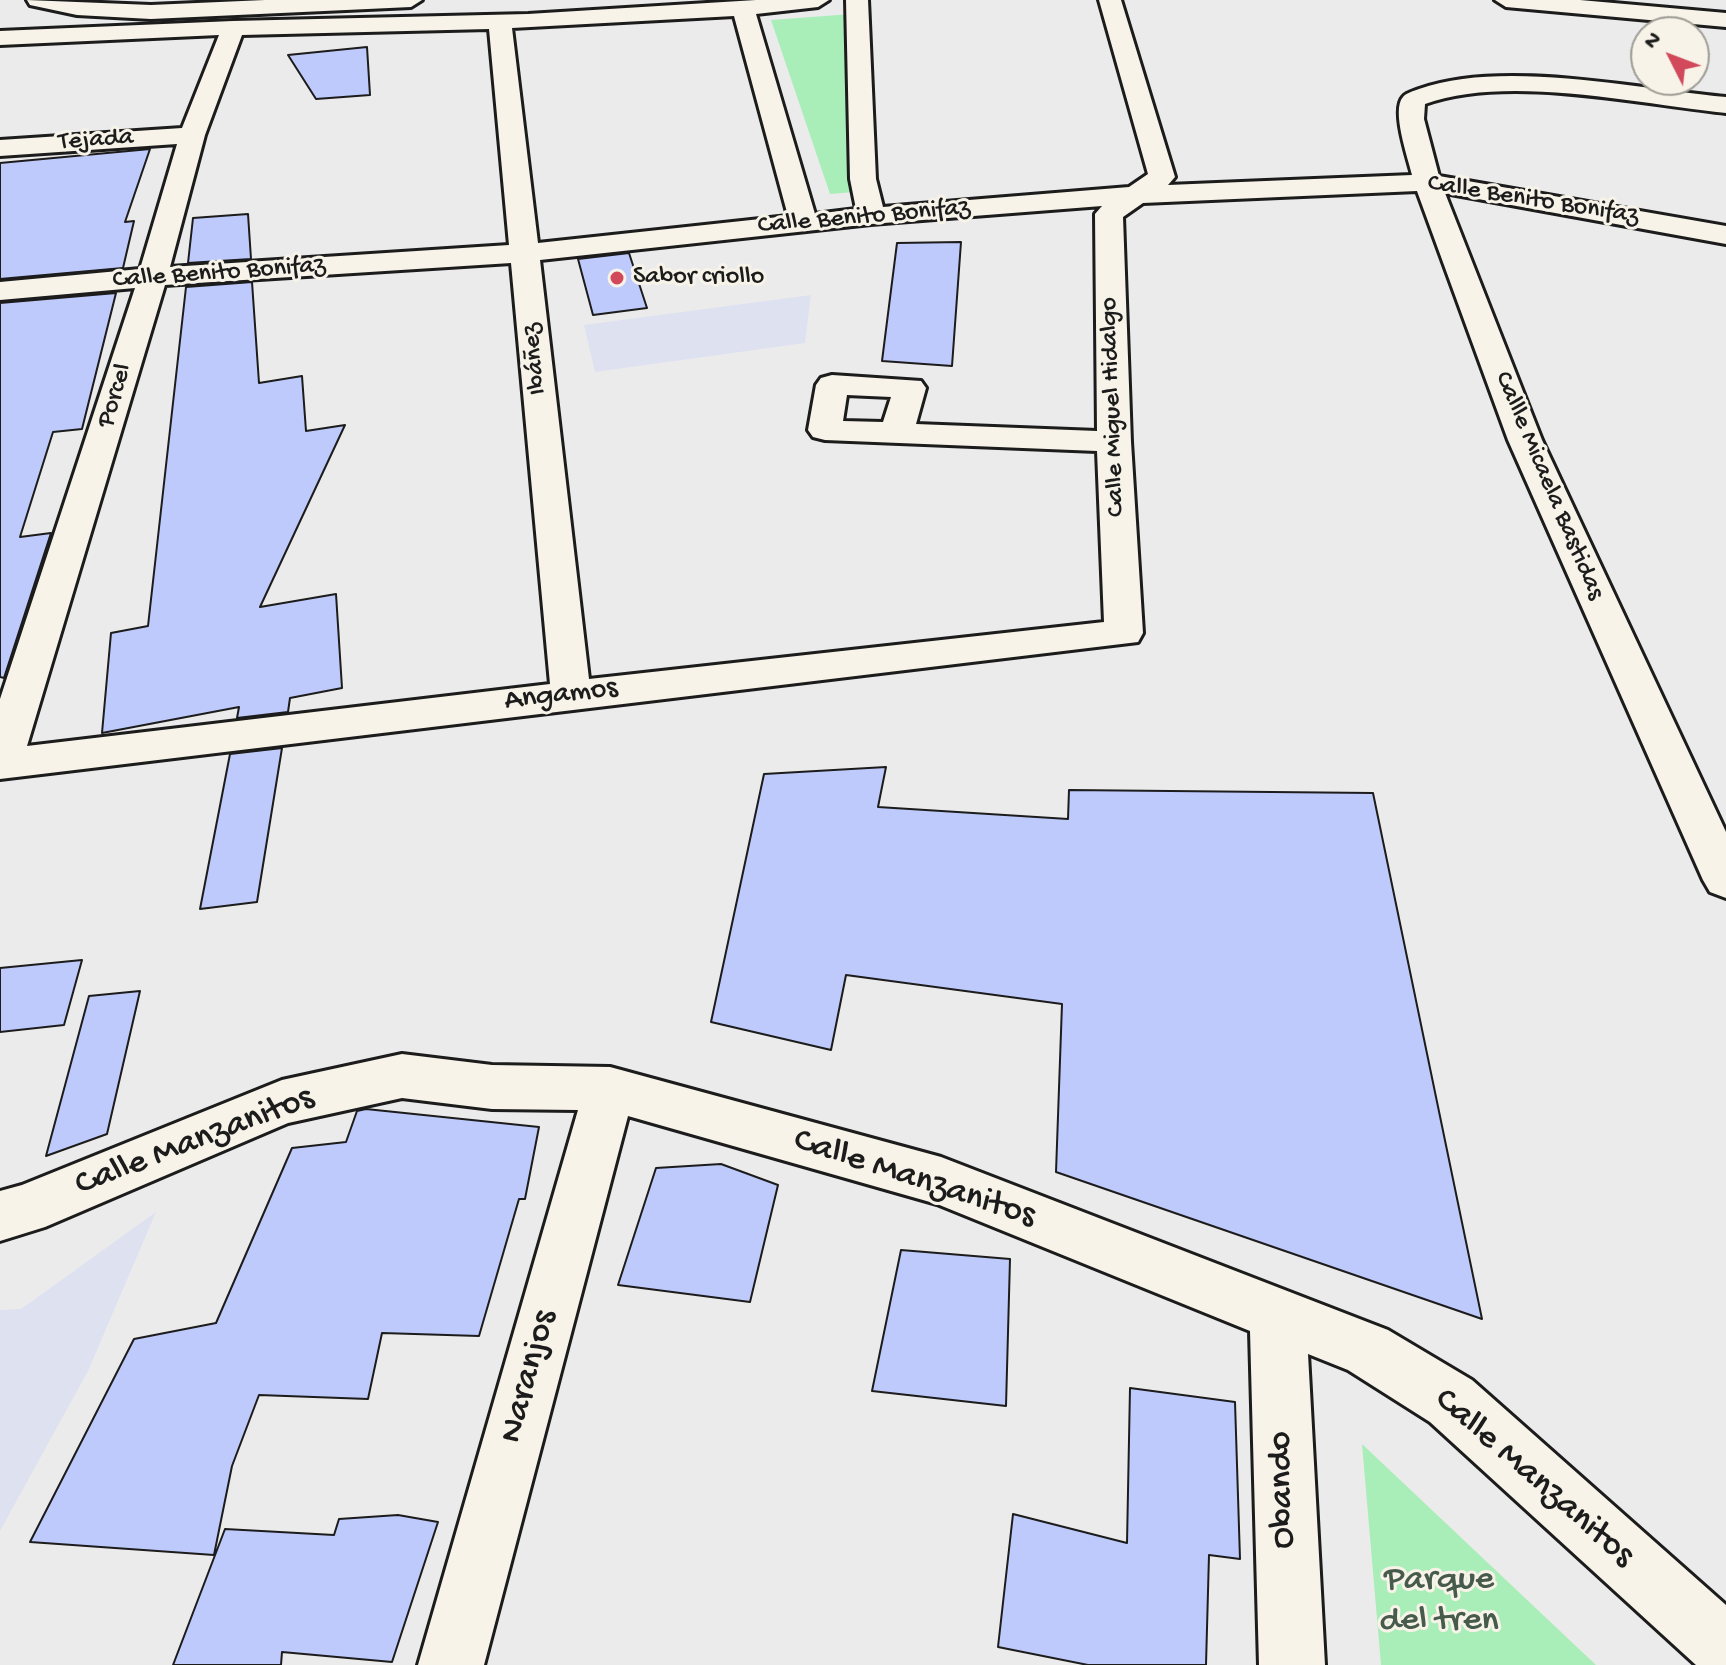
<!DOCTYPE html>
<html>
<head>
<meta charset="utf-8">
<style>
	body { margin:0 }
	#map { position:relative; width:1726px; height:1665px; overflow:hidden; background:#ecebec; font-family:"Gochi Hand",sans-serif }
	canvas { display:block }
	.north { position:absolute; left:1630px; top:16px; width:80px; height:80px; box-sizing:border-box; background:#f7f3e8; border:2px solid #9f9d96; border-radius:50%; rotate:312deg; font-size:22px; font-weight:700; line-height:32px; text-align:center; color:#1c1c1c }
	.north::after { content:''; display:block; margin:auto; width:28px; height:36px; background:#d1495b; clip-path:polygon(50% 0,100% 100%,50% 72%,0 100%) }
</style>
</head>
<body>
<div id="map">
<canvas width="1726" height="1665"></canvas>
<div class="north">N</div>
</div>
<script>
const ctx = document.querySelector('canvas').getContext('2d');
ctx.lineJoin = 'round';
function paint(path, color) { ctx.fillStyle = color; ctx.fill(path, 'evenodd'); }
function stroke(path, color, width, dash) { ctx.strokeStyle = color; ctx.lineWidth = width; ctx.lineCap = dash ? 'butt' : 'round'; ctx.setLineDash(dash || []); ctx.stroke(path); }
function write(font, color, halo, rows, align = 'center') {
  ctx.font = font + ' "Gochi Hand",sans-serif'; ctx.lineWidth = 6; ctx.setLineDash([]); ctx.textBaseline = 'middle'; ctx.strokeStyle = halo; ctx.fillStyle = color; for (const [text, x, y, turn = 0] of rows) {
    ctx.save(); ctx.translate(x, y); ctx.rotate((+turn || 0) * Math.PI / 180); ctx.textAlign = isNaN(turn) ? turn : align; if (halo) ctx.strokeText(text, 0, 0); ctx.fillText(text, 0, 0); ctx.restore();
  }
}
paint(new Path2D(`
	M811 295 805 343 595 372 584 325Z
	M156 1212 88 1371 0 1531V1310L21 1309Z`), '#dee1f0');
paint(new Path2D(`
	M852 14 854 192 830 194 771 20Z
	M1362 1444 1596 1665H1381Z`), '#a9edb8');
const building = new Path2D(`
	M367 47 370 95 316 99 288 55Z
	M150 149 125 222 134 221 123 268 0 279V163Z
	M248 214 251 259 188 263 193 218Z
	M961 242 952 366 882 361 897 243Z
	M629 253 647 308 593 315 578 259Z
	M252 282 259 383 302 376 306 431 345 425 260 607 336 594 342 688 290 698 288 712 237 718 239 707 102 733 111 633 148 626 186 287Z
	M116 293 82 429 53 432 20 537 51 533 4 678 0 677V303Z
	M282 748 257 902 200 909 230 754Z
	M886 767 878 807 1068 819 1069 790 1373 793 1482 1319 1056 1172 1062 1004 846 975 831 1050 711 1022 764 774Z
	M82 960 64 1025 0 1032V968Z
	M140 991 107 1134 46 1156 89 996Z
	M366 1109 539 1127 525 1199H519L479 1336 382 1333 368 1399 259 1395 232 1466 214 1555 30 1542 134 1339 216 1323 292 1148 346 1142 357 1111Z
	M721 1164 778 1185 750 1302 618 1285 656 1168Z
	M901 1250 1010 1259 1006 1406 872 1391Z
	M1130 1388 1235 1402 1240 1559 1209 1555 1206 1665H1088L998 1647 1013 1514 1127 1543Z
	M398 1515 438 1522 392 1662 282 1652 281 1665H173L225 1529 334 1535 339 1519Z`);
paint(building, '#becafb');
stroke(building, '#1c1c1c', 2);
const minor = new Path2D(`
	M756 0H829L818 7 756 14 815 214 856 209 850 179 846 0H868L876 179 883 207 1129 187 1148 174 1099 0H1121L1175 177 1168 185 1412 175C1408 158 1391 110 1403 97 1406 93 1414 91 1419 89 1503 59 1637 89 1726 97V113C1638 104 1507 74 1425 104L1424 119 1439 176 1726 226V244L1445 193 1542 440 1726 832V898L1710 892 1703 880 1508 440 1417 191 1143 203 1123 217 1131 442 1143 633 1138 642 0 779V699L135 288 0 300V282L140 269 177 144 0 156V140L182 128 219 35 0 45V31L233 21 528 14ZM734 16 788 216 538 243 512 28ZM489 29 509 245 170 267 205 135 242 35ZM1102 206 1095 214 1097 431 916 424 926 388 921 381 832 375 821 378 816 385 808 430 813 437 825 440 1097 451 1104 622 589 679 540 260 871 224ZM511 263 550 684 27 746 165 285ZM847 395 891 397 883 422 843 421Z
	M1495 0H1580L1726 13V27L1506 7Z
	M402 1054 492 1065 610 1067 941 1157 1388 1330 1472 1380 1726 1605V1665H1696L1430 1422 1348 1370 1308 1354 1325 1665H1259L1250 1331 937 1204 628 1116 484 1665H418L578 1110 492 1109 402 1098 288 1123 45 1227 0 1241V1191L22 1185 282 1080Z`);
const major = new Path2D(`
	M27 0 151 5 265 0H422L411 7 151 19 77 15 30 5Z`);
stroke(minor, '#1c1c1c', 6);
stroke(major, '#1c1c1c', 6);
paint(minor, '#f7f3e8');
paint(major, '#f7f3e8');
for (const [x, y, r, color] of [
	[617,278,8,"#d1495b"]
]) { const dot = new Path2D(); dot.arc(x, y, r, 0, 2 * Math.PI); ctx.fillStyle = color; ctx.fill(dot); stroke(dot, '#f7f3e8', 3); }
write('26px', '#1c1c1c', '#f7f3e8', [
	["Tejada",96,141,-4],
	["Calle Benito Bonifaz",1533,201,9],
	["Calle Benito Bonifaz",864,218,-5],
	["Calle Benito Bonifaz",219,274,-4],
	["Ibáñez",536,359,-96],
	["Porcel",116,396,-73],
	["Calle Miguel Hidalgo",1114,407,-92],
	["Callle Micaela Bastidas",1548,486,67]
]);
write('26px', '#1c1c1c', '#f7f3e8', [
	["Sabor criollo",633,278]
], 'left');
write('30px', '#1c1c1c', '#f7f3e8', [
	["Angamos",561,696,-7]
]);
write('36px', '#1c1c1c', '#f7f3e8', [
	["Calle Manzanitos",195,1143,-21],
	["Calle Manzanitos",914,1180,18],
	["Naranjos",530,1377,-75],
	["Calle Manzanitos",1533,1479,41],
	["Obando",1284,1490,-92]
]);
write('36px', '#465b4b', '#f7f3e8', [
	["Parque",1439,1581],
	["del tren",1439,1622]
]);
</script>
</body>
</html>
